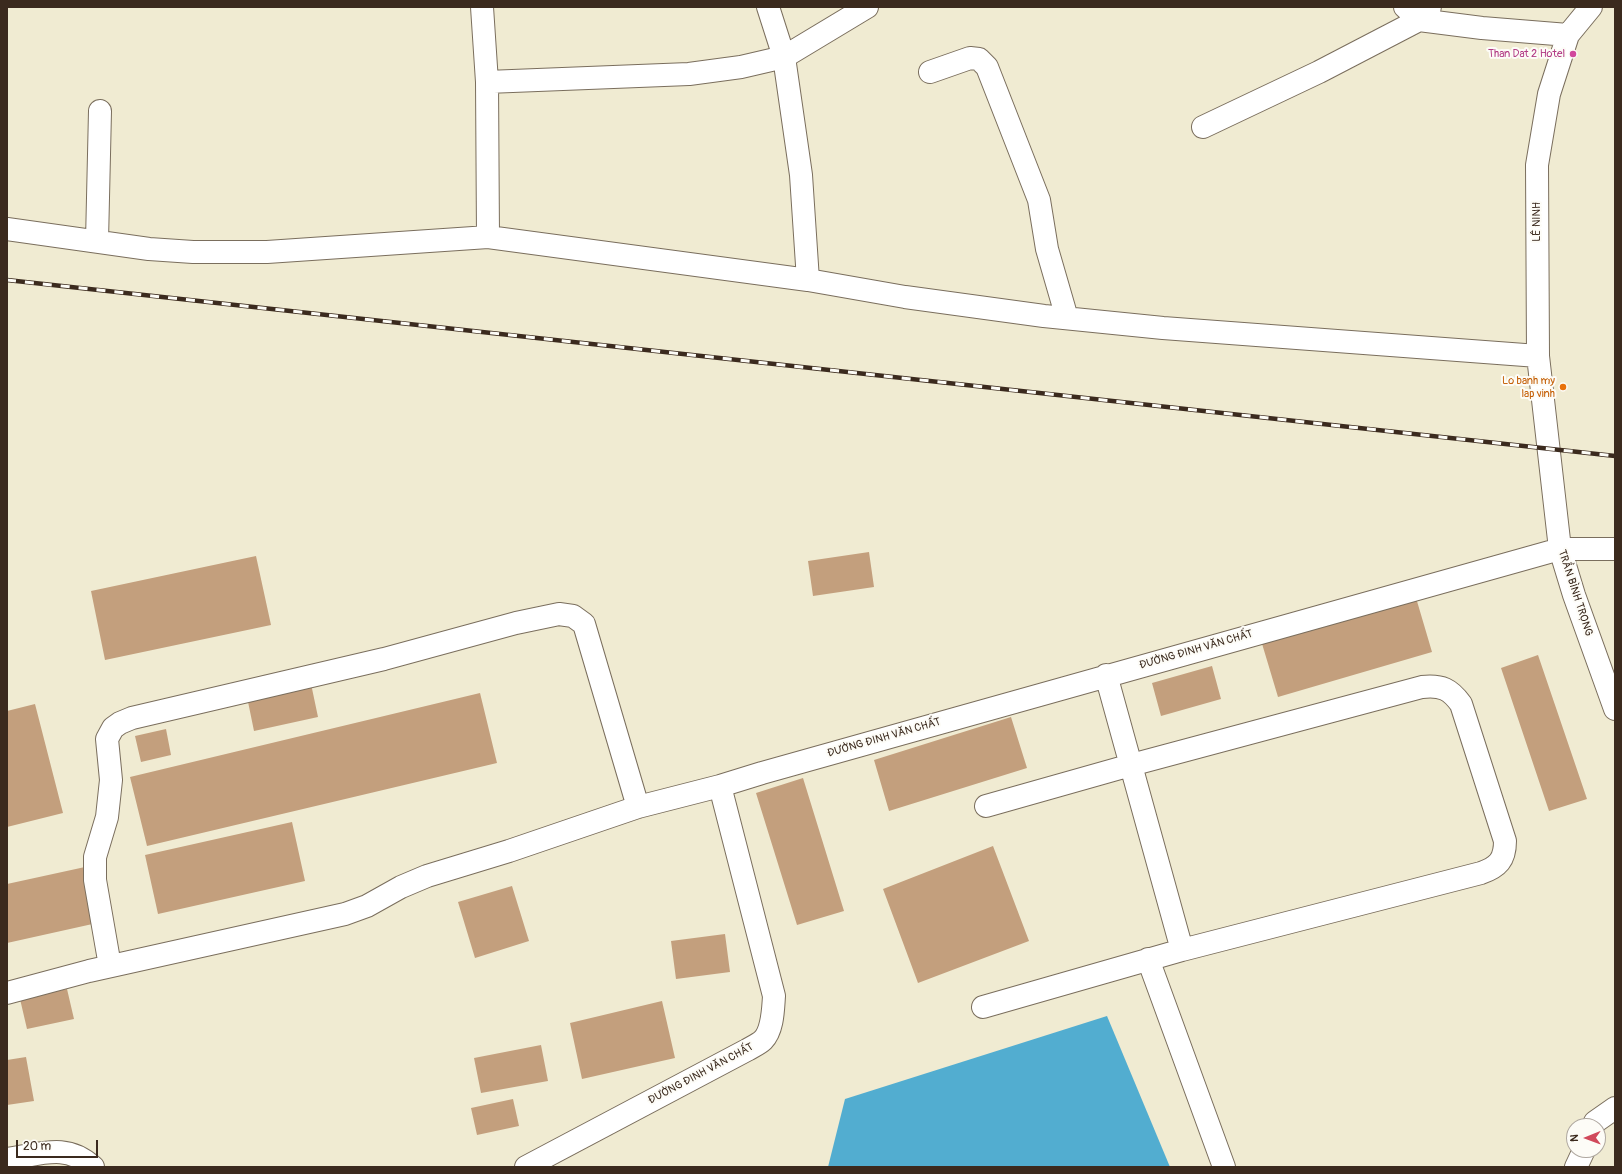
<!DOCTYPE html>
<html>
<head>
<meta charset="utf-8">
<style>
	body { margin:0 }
	#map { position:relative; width:1622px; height:1174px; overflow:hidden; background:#f0ebd2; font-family:Pangolin,sans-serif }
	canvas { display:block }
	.frame { position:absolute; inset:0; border:8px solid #3b2a1e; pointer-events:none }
	.north { position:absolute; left:1566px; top:1118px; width:40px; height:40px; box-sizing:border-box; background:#fdfcf7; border:1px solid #afa8a0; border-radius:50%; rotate:269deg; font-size:11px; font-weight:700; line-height:16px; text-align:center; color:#3b2a1e }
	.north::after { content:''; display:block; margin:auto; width:14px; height:18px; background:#d1495b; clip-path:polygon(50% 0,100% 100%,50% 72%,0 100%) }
	.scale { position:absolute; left:16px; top:1140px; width:82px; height:18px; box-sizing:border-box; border:2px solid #3b2a1e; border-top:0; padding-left:5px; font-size:12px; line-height:14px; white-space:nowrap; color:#3b2a1e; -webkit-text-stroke:3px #fdfcf7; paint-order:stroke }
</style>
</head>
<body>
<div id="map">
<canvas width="1622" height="1174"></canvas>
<div class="frame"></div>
<div class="north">N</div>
<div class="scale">20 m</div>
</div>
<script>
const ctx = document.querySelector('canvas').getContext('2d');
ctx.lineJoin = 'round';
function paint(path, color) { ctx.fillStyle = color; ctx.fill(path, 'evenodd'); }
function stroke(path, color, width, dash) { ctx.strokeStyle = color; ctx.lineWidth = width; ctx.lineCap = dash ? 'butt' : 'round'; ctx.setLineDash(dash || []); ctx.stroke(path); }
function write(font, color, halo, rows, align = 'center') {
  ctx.font = font + ' Pangolin,sans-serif'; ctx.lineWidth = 4; ctx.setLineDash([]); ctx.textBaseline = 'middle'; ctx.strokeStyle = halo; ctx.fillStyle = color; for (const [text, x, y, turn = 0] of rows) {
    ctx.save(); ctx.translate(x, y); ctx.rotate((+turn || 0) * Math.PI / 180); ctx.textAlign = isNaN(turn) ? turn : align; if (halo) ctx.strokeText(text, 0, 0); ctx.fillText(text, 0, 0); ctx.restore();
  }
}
paint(new Path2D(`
	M1107 1016 1170 1167H828L845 1099Z`), '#52add0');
paint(new Path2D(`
	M869 552 874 587 813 596 808 561Z
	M256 556 271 625 105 660 91 591Z
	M1414 591 1432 652 1278 697 1260 637Z
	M1538 655 1587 799 1549 811 1501 668Z
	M1212 666 1221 699 1161 716 1152 683Z
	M310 679 318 717 254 731 246 692Z
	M480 693 497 763 147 846 130 777Z
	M35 704 63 813 7 827V711Z
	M1011 717 1027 768 889 811 874 760Z
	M166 729 171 755 141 762 135 736Z
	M803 778 844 911 797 925 756 793Z
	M292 822 305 881 158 914 145 855Z
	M993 846 1029 941 918 983 883 889Z
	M85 867 97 923 7 943V884Z
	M512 886 529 941 475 958 458 902Z
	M725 934 730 972 676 979 671 941Z
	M67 989 74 1019 27 1029 20 999Z
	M662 1001 675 1058 582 1079 570 1023Z
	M541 1045 548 1081 481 1093 474 1058Z
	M26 1057 34 1101 7 1105V1060Z
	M513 1099 519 1126 477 1135 471 1108Z`), '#c39f7d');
const minor = new Path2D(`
	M482 7 487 82 488 237
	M768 7 784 57 801 175 808 280
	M1405 7 1419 20 1482 28 1568 35
	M1591 7 1568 35 1549 94 1537 165 1538 356 1560 549 1574 595 1615 709
	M930 72 970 58 979 59 987 67 1039 200 1047 249 1067 318
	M487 82 689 74 741 67 784 57 867 7
	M1203 127 1319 72 1419 20 1430 7
	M7 229 149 249 193 252H267L488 237 808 280 905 297 1044 316 1163 328 1538 356
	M97 241 100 111
	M1106 675 1182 950
	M1148 959 1224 1167
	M110 966 95 880V857L107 817 111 780 107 739 113 728 120 723 132 718 384 659 516 623 559 614 573 616 584 624 638 807
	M7 993 89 971 345 914 367 906 401 887 427 876 509 851 638 807 720 786 762 773 1560 549H1615
	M983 1007 1182 950 1481 873C1498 867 1505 860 1505 841L1461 704C1450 689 1442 685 1422 687L1131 765 986 806
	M1593 1126 1595 1122 1615 1108
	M7 1159C40 1155 65 1142 93 1167
	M526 1167 747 1050C752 1047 759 1044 763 1040 773 1030 773 1009 774 996L720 786
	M1576 1167 1584 1150`);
stroke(minor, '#7a6e5d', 24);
stroke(minor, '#fff', 22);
const rail = new Path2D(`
	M7 280 1615 456`);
stroke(rail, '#3b2a1e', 4.5);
stroke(rail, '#fdfcf7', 3, [9]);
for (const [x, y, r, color] of [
	[1573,54,4,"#d1479c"],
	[1563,387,4,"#e8710a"]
]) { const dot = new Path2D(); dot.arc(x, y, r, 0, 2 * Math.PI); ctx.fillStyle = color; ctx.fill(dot); stroke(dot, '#fdfcf7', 1.5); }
write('11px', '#b23c85', '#fdfcf7', [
	["Than Dat 2 Hotel",1565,54]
], 'right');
write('11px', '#3b2a1e', '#fdfcf7', [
	["LÊ NINH",1537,222,-90],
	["TRẦN BÌNH TRỌNG",1575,593,72],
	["ĐƯỜNG ĐINH VĂN CHẤT",1196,650,-16],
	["ĐƯỜNG ĐINH VĂN CHẤT",884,738,-16],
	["ĐƯỜNG ĐINH VĂN CHẤT",701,1074,-28]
]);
write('11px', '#c56008', '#fdfcf7', [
	["Lo banh my",1555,381],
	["lap vinh",1555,394]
], 'right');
</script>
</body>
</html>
